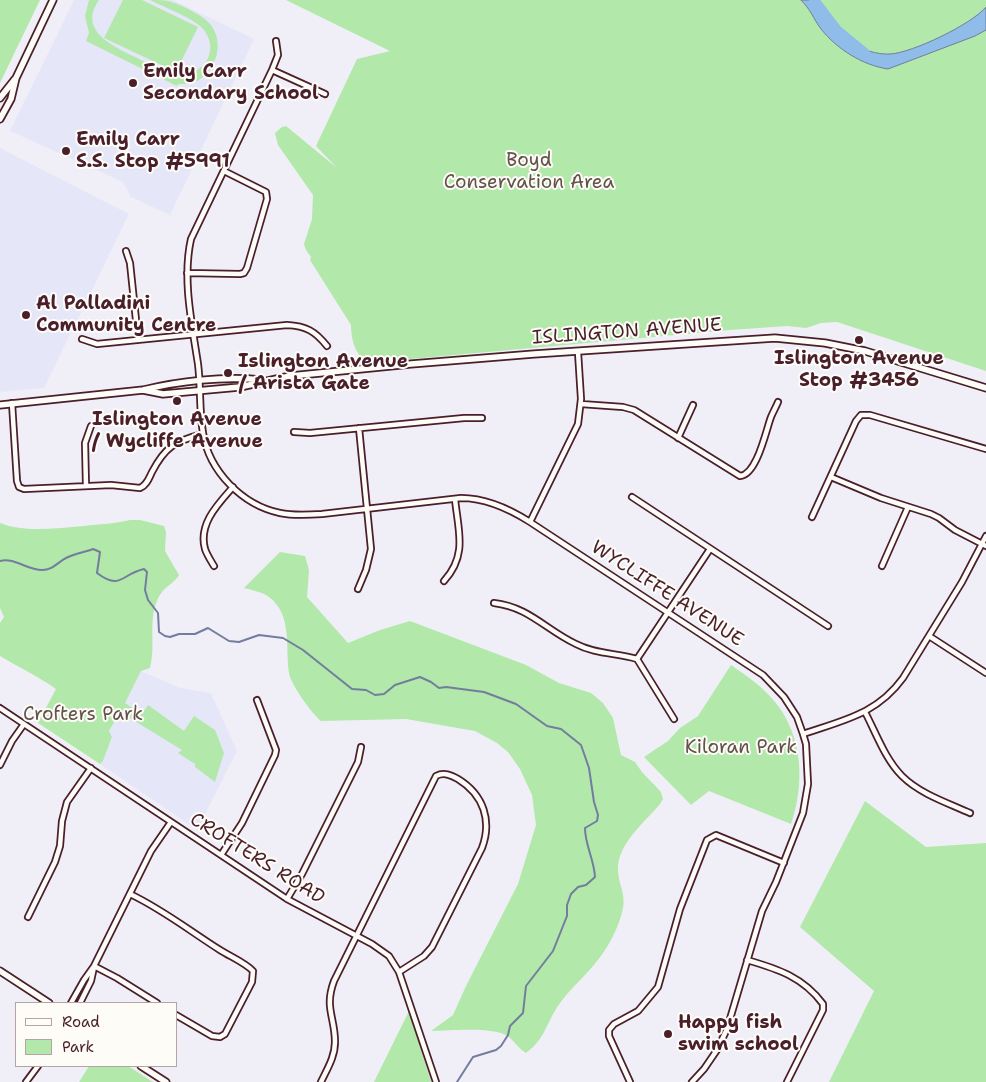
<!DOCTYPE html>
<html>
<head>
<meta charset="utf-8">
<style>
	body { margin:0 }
	#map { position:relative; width:986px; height:1082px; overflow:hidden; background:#f0eff8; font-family:"Shantell Sans",sans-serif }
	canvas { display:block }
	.legend { position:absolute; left:15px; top:1002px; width:162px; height:65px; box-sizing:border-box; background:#fdfcf7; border:1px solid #b5a4a5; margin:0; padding:6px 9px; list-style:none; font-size:15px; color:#4a1f2b }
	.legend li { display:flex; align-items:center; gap:10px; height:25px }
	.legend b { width:25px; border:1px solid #b5a4a5 }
</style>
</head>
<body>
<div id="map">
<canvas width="986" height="1082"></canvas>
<ul class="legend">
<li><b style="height:6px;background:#fdfcf7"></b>Road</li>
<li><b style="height:14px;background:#b2e8aa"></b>Park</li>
</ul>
</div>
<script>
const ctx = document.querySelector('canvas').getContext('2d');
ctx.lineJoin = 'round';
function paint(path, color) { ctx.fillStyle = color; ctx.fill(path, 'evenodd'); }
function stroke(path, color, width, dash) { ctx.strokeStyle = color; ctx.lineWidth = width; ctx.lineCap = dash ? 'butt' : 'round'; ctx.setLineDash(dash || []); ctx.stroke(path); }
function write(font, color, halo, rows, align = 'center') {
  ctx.font = font + ' "Shantell Sans",sans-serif'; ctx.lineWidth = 4; ctx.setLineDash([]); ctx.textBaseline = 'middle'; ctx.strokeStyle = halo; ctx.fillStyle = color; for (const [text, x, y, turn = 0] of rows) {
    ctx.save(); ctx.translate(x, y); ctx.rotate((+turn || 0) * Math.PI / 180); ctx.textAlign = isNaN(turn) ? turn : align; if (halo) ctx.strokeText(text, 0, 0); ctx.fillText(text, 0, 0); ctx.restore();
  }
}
paint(new Path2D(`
	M74 0H173L254 39 170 215 131 197 123 182 10 131Z
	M0 148 129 214 44 388 0 392Z
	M141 671 180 688 211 693 237 751 197 830 100 764 103 761 112 738 109 732Z`), '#e6e6f9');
paint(new Path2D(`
	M0 0H40L0 83Z
	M89 0H99C78 30 111 45 133 56 145 62 158 68 171 75 199 80 222 54 204 30 196 19 163 7 150 0 156 0 164 0 169 1 179 4 200 14 207 21 226 38 218 70 197 81 191 84 184 84 178 84L177 86 86 41 89 33 85 16Z
	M123 0H142L198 27 176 72 104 38Z
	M286 0H986V371L837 322 821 323 806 328 787 326 730 330 366 363C355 353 351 340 351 325L310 260 311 257 306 250 304 244 312 219 313 195 278 145 275 133 282 127 286 126 337 168 316 146 357 59 390 51Z
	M130 520H140L164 526 166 532 165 551 179 575C172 586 163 586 157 601 148 622 156 646 150 668L141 671 125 703 142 714 148 705 184 731 194 716 215 730 224 753 215 782 195 767V764L178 753 182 750 120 712 109 731 112 737 103 761 100 764 38 723 56 689C38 676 18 667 0 656V623L4 617 0 608V523C26 533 56 528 84 526 100 524 114 524 130 520Z
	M280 552 305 556 309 570 307 597 348 643 380 630 410 621 526 665 559 683 591 693 603 703 613 718 621 755 635 762 642 772 661 792 663 799 660 804C645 822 617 844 618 870 618 883 626 894 623 908 619 928 607 950 593 966 582 979 568 991 558 1006 546 1024 545 1039 526 1053 519 1049 515 1042 509 1037 494 1026 450 1031 431 1031L453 1015 466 986 518 884 536 825 532 795 520 769 508 752 497 743 475 731 406 719 321 721C312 714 290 683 289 673 285 648 293 615 269 597 263 592 251 590 244 588Z
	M731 665C747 676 763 687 775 702 803 736 805 784 791 824L709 791 691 805 644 757 668 741 680 728 698 716Z
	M865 801 926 847 986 843V1082H829L874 991 800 927Z
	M409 1011 431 1082H374Z
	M89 1066H128L153 1082H79Z`), '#b2e8aa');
const water = new Path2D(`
	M801 0H816C819 4 823 8 826 12 834 23 837 34 849 42 859 49 878 55 890 54 912 53 972 24 986 7V30L975 36 888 69C862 65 837 49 821 29 813 18 811 10 801 0Z`);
paint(water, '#8fbce9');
stroke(water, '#737d9d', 1);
stroke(new Path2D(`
	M0 561C14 557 27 570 42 570 53 570 58 562 66 558 74 554 85 552 93 549L100 552 97 573C121 591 121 574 144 569L147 572 145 590 148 600 158 613 159 632 165 636 170 637 179 634H195L208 628 229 641 239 642 259 635 283 638 303 650 352 689 366 690 375 695 384 694 395 685 420 677 431 682 439 688 446 687 484 692 516 704 547 726 561 729 581 745 589 768 594 802 598 815 597 821 585 828C585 845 594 859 595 877L586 885 578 887 571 894 567 905V916L553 951 526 986 523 1013 510 1026 508 1035 501 1046 496 1050 473 1057 457 1082`), '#737d9d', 2);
stroke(new Path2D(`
	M814 0 837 30 865 53`), '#8fbce9', 10);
const street = new Path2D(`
	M276 41 278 55 272 70 191 239C182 279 192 324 198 364 201 387 199 410 203 433 209 471 242 505 280 513 294 516 308 515 322 514L461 498C486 498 508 508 530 522L763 675 784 697 797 717 803 734 806 744 808 784 803 813 776 882 762 911 727 1029 717 1050 704 1069 692 1082
	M272 70 325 94
	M126 251 130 263 138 339
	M187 273 240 274 244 273 247 268 267 199 266 192 224 171
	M82 339 97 344 287 325C306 326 315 331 327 346
	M12 403 17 481 19 487 24 489 111 485 140 488C147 485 149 478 152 472 165 447 175 441 203 434
	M581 404 623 407 634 410 740 476C757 475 766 430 771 417 773 412 776 407 778 402
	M294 432 310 433 464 418H482
	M678 438 693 405
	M831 477 881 498 931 514 939 518 955 530 986 546
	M86 486 85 443 91 426
	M632 497 828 626
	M812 517 856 421 861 415H870L986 449
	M530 522 578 424 581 399 578 352
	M214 566C211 561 207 555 205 549 198 524 218 504 233 487
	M882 566 908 507
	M444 581C468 555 458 530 455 499
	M358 589 366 570 371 549 359 428
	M494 603C529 607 546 630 576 644 595 654 617 653 637 659
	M929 636 986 673
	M637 659 710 549
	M637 659 674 719
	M0 708 287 899 372 944 389 956 399 972 436 1082
	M865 712C876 733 885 759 902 776 920 794 948 803 970 813
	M803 734C844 720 877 714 903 678L962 582 986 536
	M0 765 12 741 24 724
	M221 855 242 823 275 755 276 750 257 700
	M130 894C162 909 190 931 220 950 231 957 244 962 253 971L252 982 225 1034 220 1037 212 1036 176 1015
	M287 899 302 874 358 762 361 747
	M28 917 55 862 60 846 62 821 67 802 91 768
	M747 960C778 969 803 977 823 1004V1010L787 1082
	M94 966 117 978 157 1003
	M71 1003 84 980 94 966 151 851 171 822
	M80 1003 91 981 94 967
	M26 1082 38 1066
	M321 1082C327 1069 335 1057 335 1042 335 1017 324 1008 334 981L436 776C444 772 451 775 458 779 484 795 492 821 482 848L432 947 424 956 399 972
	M630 1082 609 1036V1030L614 1024 638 1011 658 987 680 909 707 840 716 835 784 863`);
const secondary = new Path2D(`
	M0 98 15 79
	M0 119 11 99 16 78 53 0
	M143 390 163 394 240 387 290 376 411 364 534 354 775 338 825 343 865 351 986 388
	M0 405 143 390C179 381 224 376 261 380
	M0 971 49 1003
	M141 1066 166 1082`);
stroke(street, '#4a1f2b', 8);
stroke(secondary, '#4a1f2b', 9);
stroke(street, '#fdfcf7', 4.5);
stroke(secondary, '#fdfcf7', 5.5);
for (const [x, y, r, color] of [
	[133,83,5,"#4a1f2b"],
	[66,151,5,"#4a1f2b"],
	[26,315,5,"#4a1f2b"],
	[859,340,5,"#4a1f2b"],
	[228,373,5,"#4a1f2b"],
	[177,401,5,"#4a1f2b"],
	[668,1034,5,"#4a1f2b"]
]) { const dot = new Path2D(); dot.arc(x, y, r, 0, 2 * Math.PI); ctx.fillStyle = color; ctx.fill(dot); stroke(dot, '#fdfcf7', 2); }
write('bold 19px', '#4a1f2b', '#fdfcf7', [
	["Emily Carr",143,72],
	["Secondary School",143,94],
	["Emily Carr",76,140],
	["S.S. Stop #5991",76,162],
	["Al Palladini",36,304],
	["Community Centre",36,326],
	["Islington Avenue",859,359,"center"],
	["Stop #3456",859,381,"center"],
	["Islington Avenue",238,362],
	["/ Arista Gate",238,384],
	["Islington Avenue",177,420,"center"],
	["/ Wycliffe Avenue",177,442,"center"],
	["Happy fish",678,1023],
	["swim school",678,1045]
], 'left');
write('19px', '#64514b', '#fdfcf7', [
	["Boyd",529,161],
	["Conservation Area",529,183],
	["Crofters Park",83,715],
	["Kiloran Park",741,748]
]);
write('19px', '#4a1f2b', '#fdfcf7', [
	["ISLINGTON AVENUE",627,332,-4],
	["WYCLIFFE AVENUE",667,594,33],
	["CROFTERS ROAD",257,859,32]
]);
</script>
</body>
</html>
